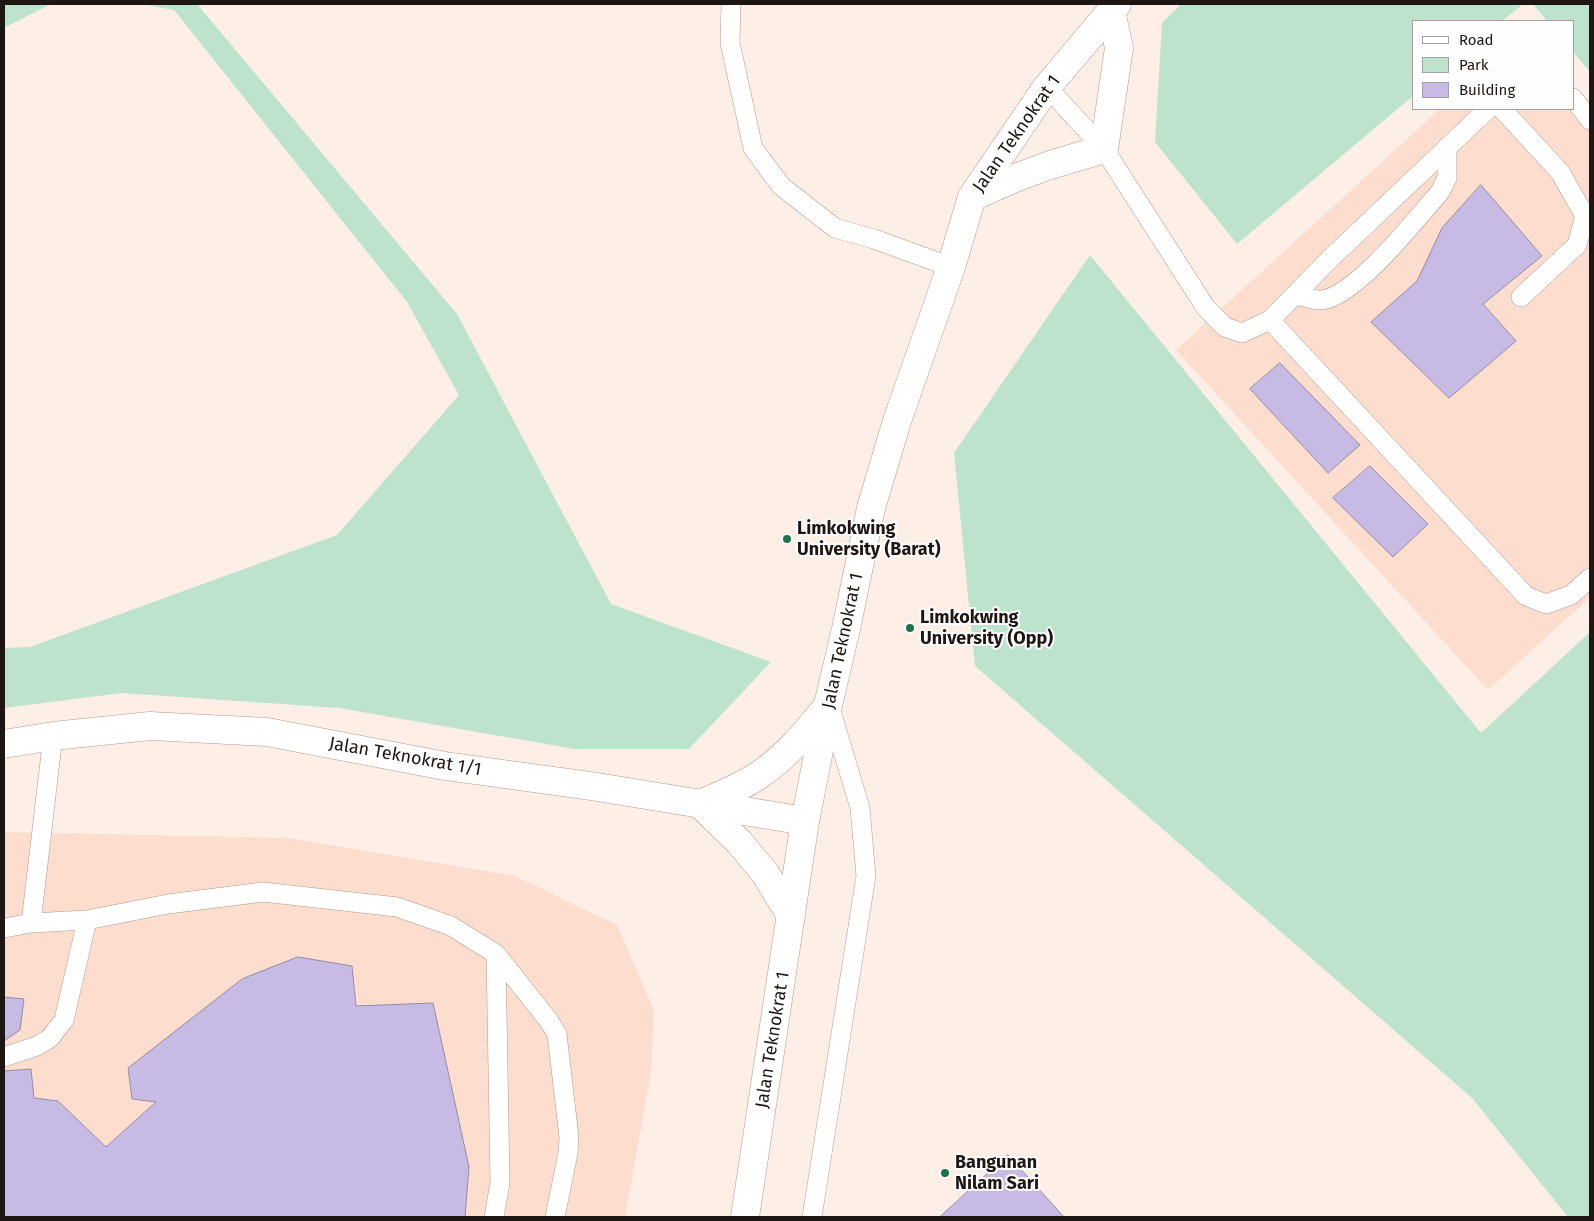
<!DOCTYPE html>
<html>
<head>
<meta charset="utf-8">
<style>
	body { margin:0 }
	#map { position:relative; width:1594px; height:1221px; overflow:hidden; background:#fdeee6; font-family:"Fira Sans",sans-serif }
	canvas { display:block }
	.frame { position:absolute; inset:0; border:5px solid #1e1612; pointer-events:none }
	.legend { position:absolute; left:1412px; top:20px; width:162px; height:90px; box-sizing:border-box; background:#fefefe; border:1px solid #a4a1a0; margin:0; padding:6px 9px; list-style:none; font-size:15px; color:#1e1612 }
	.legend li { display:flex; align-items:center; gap:10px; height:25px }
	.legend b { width:25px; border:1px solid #a4a1a0 }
</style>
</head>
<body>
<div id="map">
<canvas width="1594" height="1221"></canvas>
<div class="frame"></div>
<ul class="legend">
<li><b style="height:6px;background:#fff"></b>Road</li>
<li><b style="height:14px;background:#bee3cd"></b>Park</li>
<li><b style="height:14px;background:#c7bbe6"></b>Building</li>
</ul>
</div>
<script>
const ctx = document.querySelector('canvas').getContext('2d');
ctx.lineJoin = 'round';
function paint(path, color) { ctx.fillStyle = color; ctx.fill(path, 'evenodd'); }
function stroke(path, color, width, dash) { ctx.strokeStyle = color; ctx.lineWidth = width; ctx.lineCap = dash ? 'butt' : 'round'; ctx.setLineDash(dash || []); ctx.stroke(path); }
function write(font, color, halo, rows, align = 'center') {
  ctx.font = font + ' "Fira Sans",sans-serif'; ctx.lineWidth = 4; ctx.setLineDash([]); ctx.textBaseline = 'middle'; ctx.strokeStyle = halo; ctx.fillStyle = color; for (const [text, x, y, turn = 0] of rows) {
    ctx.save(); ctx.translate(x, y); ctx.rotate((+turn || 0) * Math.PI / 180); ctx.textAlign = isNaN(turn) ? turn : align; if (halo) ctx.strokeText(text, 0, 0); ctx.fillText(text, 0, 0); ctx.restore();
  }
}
paint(new Path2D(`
	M1440 109H1573L1590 117V597L1488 690 1176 350Z
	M4 832 288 838 515 876 617 925 654 1011 651 1072 625 1217H4Z`), '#fdddcd');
paint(new Path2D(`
	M4 4H51L4 28Z
	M142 4H197L457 314 611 604 771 662 689 749H575L339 708 122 693 4 708V648L30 647 337 535 459 395 407 302 174 10Z
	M1181 4H1523L1502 21H1413V96L1237 244 1155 142 1162 23Z
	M1533 4H1590V72L1573 52V21H1547Z
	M1090 255 1481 733 1590 632V1217H1568L1472 1098 975 666 954 453Z`), '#bee3cd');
const building = new Path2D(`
	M1481 185 1542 256 1483 304 1516 341 1449 398 1371 322 1417 281 1442 228Z
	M1280 363 1360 445 1328 473 1250 389Z
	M1370 466 1428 524 1393 557 1333 498Z
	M298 957 352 966 356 1006 433 1003 469 1167 465 1217H4V1071L31 1069 34 1098 58 1101 106 1147 156 1102 132 1099 128 1068 242 979Z
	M4 997 24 999 20 1030 4 1041Z
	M1008 1155 1064 1217H940Z`);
paint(building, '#c7bbe6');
stroke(building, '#938da3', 1);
const service = new Path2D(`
	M731 4 730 43 753 148 781 186 835 228 874 239 951 267
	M1047 87 1104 149 1206 308 1225 327 1242 333 1270 320 1332 257 1488 109
	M1573 98 1590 120
	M1502 109 1560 172 1585 216 1577 245 1521 297
	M1296 295C1303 296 1315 301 1322 300 1356 296 1417 218 1440 192L1447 178V147
	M1270 320 1526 596 1546 604 1571 595 1590 578
	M31 923 53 736
	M4 928 31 923 87 920 168 904 263 892 397 907 451 926 496 954 549 1021 557 1034 569 1137 568 1153 555 1217
	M4 1057 37 1046 50 1038 64 1020 87 920
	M494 1217 500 1183 496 954
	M812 1217 866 876 860 808 830 708`);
const minor = new Path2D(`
	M4 744 53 736 150 726 267 732 445 766 591 786 805 821`);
const secondary = new Path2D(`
	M972 197 1015 178 1050 165 1104 149 1119 48 1111 11
	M791 916 765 873 739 842 700 804C721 795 744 786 762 773 788 755 807 731 827 707
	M745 1217 805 821 828 705 846 629 871 508 897 421 951 267 972 197 1047 87 1117 4`);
stroke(service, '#b29b8f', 20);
stroke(minor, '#b29b8f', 29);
stroke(secondary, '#b29b8f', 29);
stroke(service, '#fff', 19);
stroke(minor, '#fff', 28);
stroke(secondary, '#fff', 28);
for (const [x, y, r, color] of [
	[787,539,5,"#197449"],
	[910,628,5,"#197449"],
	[945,1173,5,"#197449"]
]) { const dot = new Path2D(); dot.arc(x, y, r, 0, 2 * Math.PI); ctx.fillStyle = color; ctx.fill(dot); stroke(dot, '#fefefe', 2); }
write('18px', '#1e1612', '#fefefe', [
	["Jalan Teknokrat 1",1017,134,-55],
	["Jalan Teknokrat 1",843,641,-78],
	["Jalan Teknokrat 1/1",405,757,10],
	["Jalan Teknokrat 1",773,1040,-81]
]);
write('bold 18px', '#1e1612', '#fefefe', [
	["Limkokwing",797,529],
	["University (Barat)",797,550],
	["Limkokwing",920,618],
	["University (Opp)",920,639],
	["Bangunan",955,1163],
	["Nilam Sari",955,1184]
], 'left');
</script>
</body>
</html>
